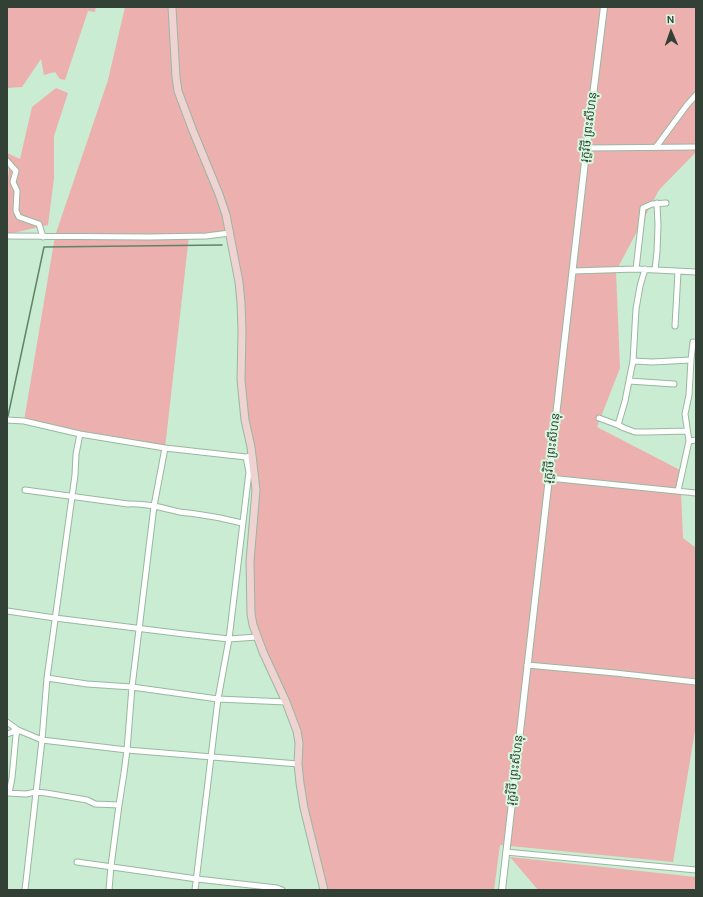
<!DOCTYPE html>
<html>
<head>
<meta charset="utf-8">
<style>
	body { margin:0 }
	#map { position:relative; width:703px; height:897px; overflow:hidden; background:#caecd2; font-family:Karla,sans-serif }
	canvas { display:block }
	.frame { position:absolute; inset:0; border:8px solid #334036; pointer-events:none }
	.north { position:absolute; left:651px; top:12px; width:40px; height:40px; -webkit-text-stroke:3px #d7f9df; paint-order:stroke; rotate:358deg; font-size:11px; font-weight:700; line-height:16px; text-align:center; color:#334036 }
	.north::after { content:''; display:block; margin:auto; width:14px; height:18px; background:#334036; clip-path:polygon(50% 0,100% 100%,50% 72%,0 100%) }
</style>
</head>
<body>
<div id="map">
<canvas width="703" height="897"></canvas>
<div class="frame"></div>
<div class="north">N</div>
</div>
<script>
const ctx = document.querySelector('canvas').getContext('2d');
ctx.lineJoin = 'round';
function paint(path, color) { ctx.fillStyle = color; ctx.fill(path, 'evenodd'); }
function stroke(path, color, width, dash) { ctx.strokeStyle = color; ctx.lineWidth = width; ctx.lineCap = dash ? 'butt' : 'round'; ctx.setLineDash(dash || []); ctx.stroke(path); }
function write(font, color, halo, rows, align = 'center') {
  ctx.font = font + ' Karla,"Noto Sans Khmer",sans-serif'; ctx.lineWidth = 4; ctx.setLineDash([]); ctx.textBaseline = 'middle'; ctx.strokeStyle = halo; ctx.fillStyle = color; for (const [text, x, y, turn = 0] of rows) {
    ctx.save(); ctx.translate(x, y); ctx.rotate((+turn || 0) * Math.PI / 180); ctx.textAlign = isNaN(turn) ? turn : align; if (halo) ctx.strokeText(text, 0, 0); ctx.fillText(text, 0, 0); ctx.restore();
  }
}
paint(new Path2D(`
	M7 7H96L95 12 88 11 65 80 60 79 55 72 44 75 41 59 22 87 7 88Z
	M125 7H696V152L659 190 616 271 620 368 597 427 680 470 683 538 696 548V725L673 862 500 845 494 890H326L304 808 299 743 251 614 256 490 241 380 242 331 230 233 189 236 165 448 24 421 55 236 108 80Z
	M56 88 68 93 54 136V178L48 225 13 233H7V179H8L9 167 7 165V153L20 159 32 107Z
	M510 857 696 877V890H538Z`), '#ecb0ae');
stroke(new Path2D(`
	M8 416 44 247 222 245`), '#5f8468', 1.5);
const minor = new Path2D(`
	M656 147 687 105 696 95
	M587 148 696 147
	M7 161 16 171 13 182 17 191 16 211 19 217 39 224 43 237
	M7 236 150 237 206 236 230 233
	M636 269 643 208 652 204 666 203
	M645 269 640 286 636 309 633 361 652 362 691 360 689 395 685 414 689 441
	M655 270 657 252 658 225 657 203
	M573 271 636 269 696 272
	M675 326 678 272
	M691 360 693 342
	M629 381 674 384
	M599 418 618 425 624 428 635 432H647L687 431
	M7 420 24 421 80 434 165 448 246 457 249 456
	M618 425 625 401 633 361
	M549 478 696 493
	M25 490 128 504C146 503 163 508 180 512 185 513 191 513 196 514 212 516 227 519 242 523
	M678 491 689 441 696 440
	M7 611 55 618 184 634 229 639 257 637
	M527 665 615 673 696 682
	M47 678 87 684 132 687 218 699 286 702
	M7 722 18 730 42 740 127 750 298 764
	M7 734 13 732 15 728
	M7 793 26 794 36 792 46 793 87 800 95 804 119 805
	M9 793 12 778 16 735 18 730
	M506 852 696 870
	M77 862 197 879 277 888 282 890
	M25 890 42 740 47 678 75 475 76 454 80 434
	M109 890 111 866 119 805 124 773 127 750 132 687 154 506 165 448
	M195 890 218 699 229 639 249 472 246 457`);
const tertiary = new Path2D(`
	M502 890 587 144 604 7`);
const secondary = new Path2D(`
	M172 7 176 77 178 91 193 131 219 194 226 215 239 282 241 303 242 331 241 380 245 420 251 447 256 490 250 561 251 614 253 625 263 652 286 702 297 731 299 743 298 764 300 783 304 808 324 890`);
stroke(minor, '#98b8a0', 7);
stroke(tertiary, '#98b8a0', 8);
stroke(secondary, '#98b8a0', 9);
stroke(minor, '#fff', 5);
stroke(tertiary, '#fff', 6);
stroke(secondary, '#efd2d2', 7);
write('12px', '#334036', '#d7f9df', [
	["រុក្ខវិថី ព្រះសីហនុ",589,127,-83],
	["រុក្ខវិថី ព្រះសីហនុ",552,448,-83],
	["រុក្ខវិថី ព្រះសីហនុ",515,770,-83]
]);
</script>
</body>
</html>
